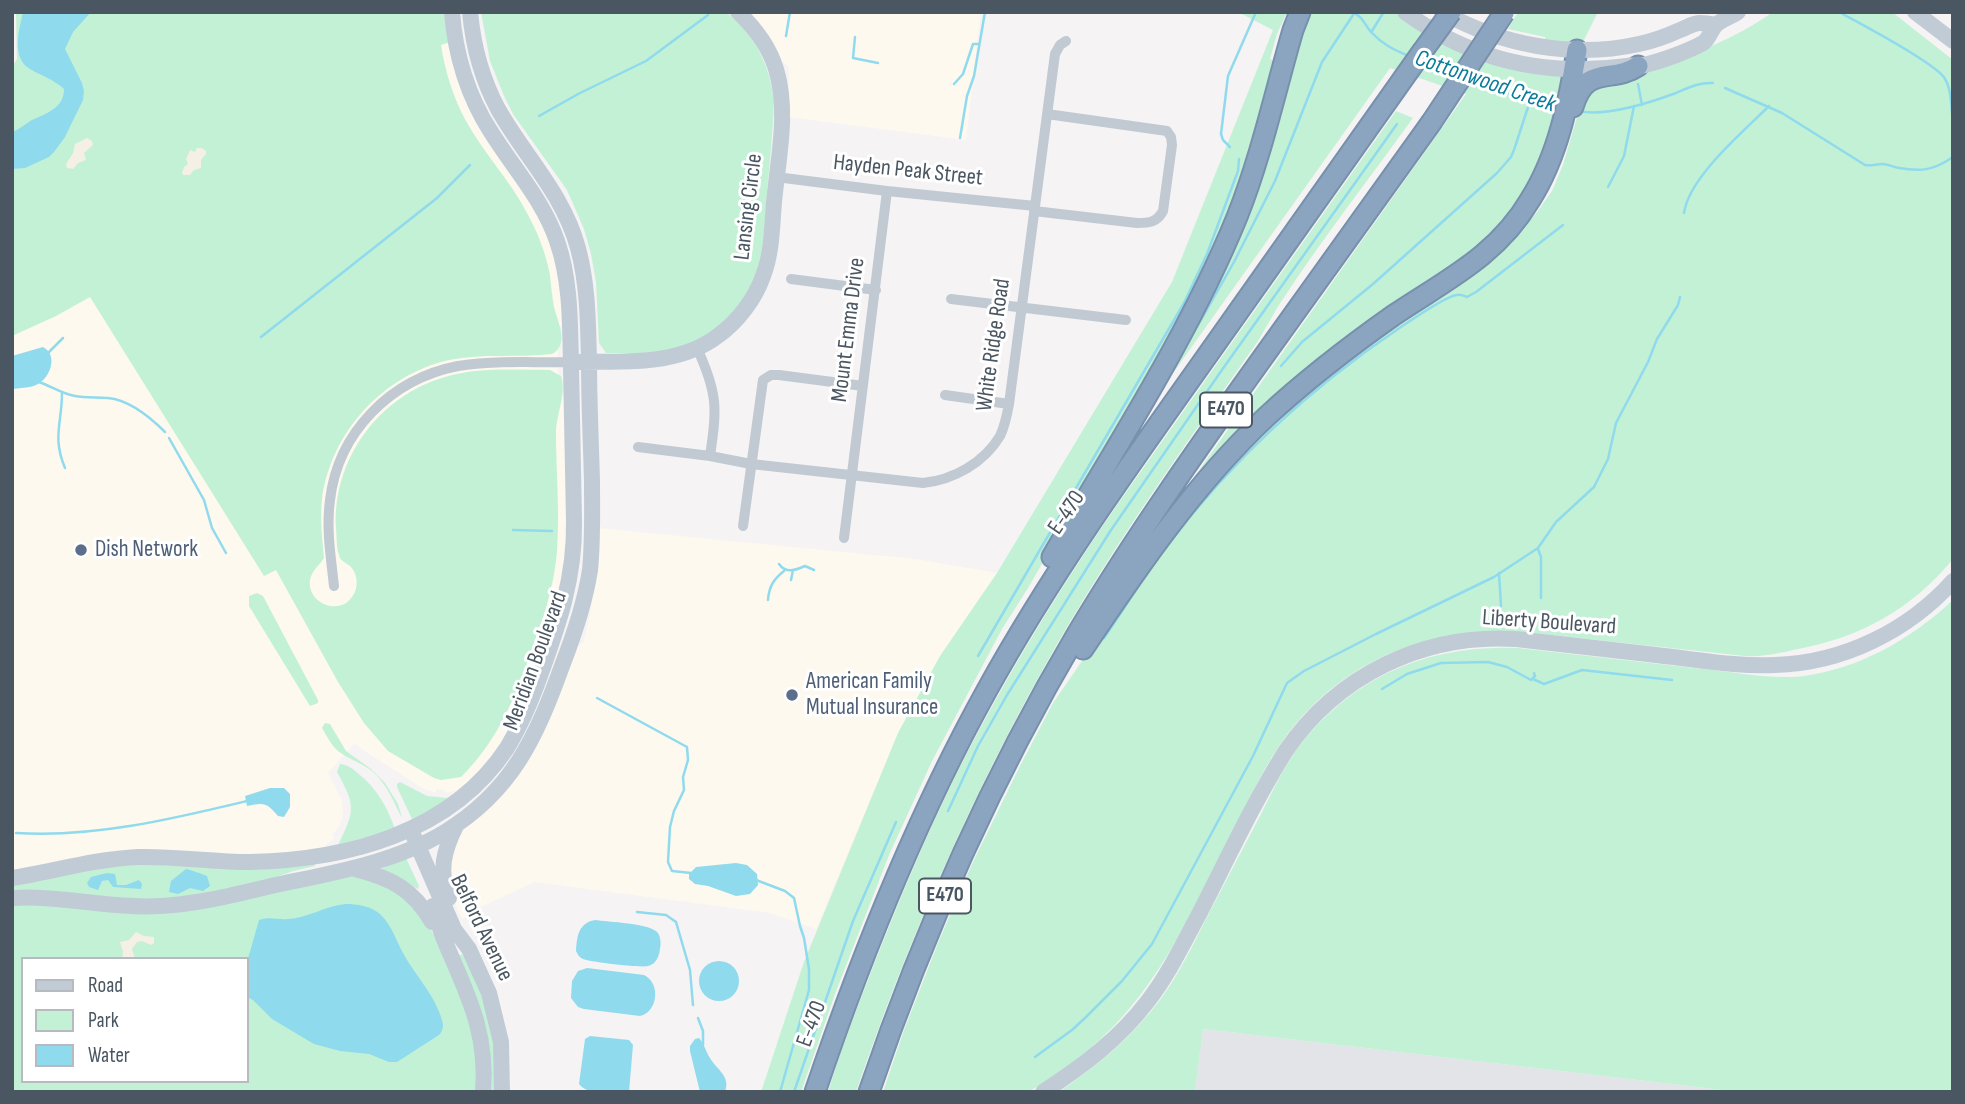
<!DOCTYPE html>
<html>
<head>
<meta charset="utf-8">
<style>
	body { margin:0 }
	#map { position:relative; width:1965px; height:1104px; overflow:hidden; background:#f5f3f3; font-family:"Sofia Sans Condensed",sans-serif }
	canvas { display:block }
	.frame { position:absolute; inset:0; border:14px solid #4a5661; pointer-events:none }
	.legend { position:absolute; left:21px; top:957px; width:228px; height:126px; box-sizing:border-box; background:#fff; border:2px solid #b7bbc0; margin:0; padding:9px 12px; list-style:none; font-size:21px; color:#4a5661 }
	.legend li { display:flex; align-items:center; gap:14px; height:35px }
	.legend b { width:35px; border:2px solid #b7bbc0 }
</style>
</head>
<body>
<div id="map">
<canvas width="1965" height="1104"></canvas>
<div class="frame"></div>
<ul class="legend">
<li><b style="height:9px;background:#c1cbd6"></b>Road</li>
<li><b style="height:19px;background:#c3f1d5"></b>Park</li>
<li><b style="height:19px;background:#90daee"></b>Water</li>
</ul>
</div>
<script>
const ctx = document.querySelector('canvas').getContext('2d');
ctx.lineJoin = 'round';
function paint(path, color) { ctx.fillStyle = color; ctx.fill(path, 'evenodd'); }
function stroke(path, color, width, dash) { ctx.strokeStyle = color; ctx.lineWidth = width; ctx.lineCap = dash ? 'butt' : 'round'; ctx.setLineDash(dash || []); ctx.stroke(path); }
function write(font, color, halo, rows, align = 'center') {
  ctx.font = font + ' "Sofia Sans Condensed",sans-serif'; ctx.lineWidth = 6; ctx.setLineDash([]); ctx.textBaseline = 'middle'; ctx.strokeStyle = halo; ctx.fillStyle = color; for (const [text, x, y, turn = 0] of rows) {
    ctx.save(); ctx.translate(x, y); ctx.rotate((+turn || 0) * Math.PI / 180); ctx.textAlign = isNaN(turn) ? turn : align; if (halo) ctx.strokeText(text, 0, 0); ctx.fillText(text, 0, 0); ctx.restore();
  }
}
paint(new Path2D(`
	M349 12 450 42 543 220 561 279 564 326H559L562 343 558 351V373L563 383 561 396 566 397 569 523 563 589 525 700 495 754 461 789 455 791 445 793 444 789H436V793L422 788 354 744 328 773 342 800 343 815 340 825 332 835 335 838 320 850 305 852 12 873V336L56 316 136 270Z
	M749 12H981L966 140 788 117 789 67 780 60Z
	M598 528 916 559 997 573 940 656 898 733 816 929 770 913 534 882 481 907 462 919 452 897 446 873 460 831 481 813 576 648 584 641 591 608Z`), '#fdf9ef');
paint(new Path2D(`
	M1203 1029 1740 1092H1195Z`), '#e2e4e7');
paint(new Path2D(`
	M16 12H445L450 42 441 45C445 71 453 97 466 121 484 154 511 181 528 215 538 233 546 254 550 275 551 286 552 296 554 307 558 323 570 345 552 354 518 358 483 353 449 360 383 375 331 432 322 499 320 519 322 538 324 558 319 566 312 570 310 580 307 599 330 613 346 603 359 594 360 576 350 566 345 562 340 561 339 555 336 547 337 537 336 529 332 459 379 396 445 377 478 367 516 370 550 370L561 376C567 393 556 415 556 433 556 472 560 512 557 551 554 588 542 623 529 658 512 705 496 742 461 777L441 780 434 778 388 751 364 723 338 682 276 570 264 576 90 297 56 316 12 336V67L17 59Z
	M481 12H726C755 35 770 65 774 101 773 131 770 161 767 191 765 217 765 245 757 270 744 309 710 341 670 350 649 354 627 353 606 353L599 343 596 282 591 254 584 229 567 190 513 114 504 96 490 61Z
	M1238 12H1287L1277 34 1270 59 1275 61 1249 157 1218 246 1169 344 1028 588 1002 629 932 761 889 855 835 994 801 1092H761L804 962 898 733 940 656 997 573 1172 282 1273 30Z
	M1308 12H1394L1407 22 1564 76 1546 149 1535 177 1509 218 1453 270 1173 507 1466 94 1390 68 1166 383 1160 381 1196 318Z
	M1518 12H1598L1582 44 1546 41 1545 37 1508 29Z
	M1773 12H1892L1953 60V559C1912 609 1861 637 1798 649 1780 653 1763 657 1745 656L1514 631C1421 629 1339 663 1284 739 1267 762 1255 788 1242 813 1199 897 1162 989 1087 1051 1077 1059 1036 1090 1026 1092 1013 1094 997 1092 983 1092 950 1092 916 1092 883 1092L903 1033 938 943 972 864 1020 766 1053 703 1172 531 1271 420 1366 343 1466 281 1500 253 1537 212 1552 191 1563 165 1585 90C1648 69 1718 51 1773 12Z
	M1396 111 1413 118C1369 179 1322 239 1281 302 1273 314 1266 328 1258 341 1186 444 1114 544 1052 653 973 792 908 940 856 1092H828C841 1049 857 1008 873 967 904 888 937 809 977 734 1021 652 1069 574 1122 498Z
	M257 593 263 596 318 700V703L310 706 249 606V596Z
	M1953 600V1092H1740L1203 1029 1195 1092H1059C1097 1066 1132 1037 1160 1000 1179 974 1193 945 1207 917 1225 883 1243 848 1261 814 1272 792 1283 769 1297 749 1352 676 1429 644 1518 648 1580 655 1642 662 1703 669 1732 672 1776 680 1804 676 1861 668 1911 639 1953 600Z
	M325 723 330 724 346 751 371 769 385 783 398 804 402 818C393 801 387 784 372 771 362 763 348 759 338 751 331 745 327 736 322 728Z
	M340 764C349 765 354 770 360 775 378 790 387 807 395 829L338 845C355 811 356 806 337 772Z
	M400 782 427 796 447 798 439 808 412 819 397 787V784Z
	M406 858 419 886 418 889 381 869Z
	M314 861 315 866 293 871 258 884 161 901 12 893V883L103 865Z
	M349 874 381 880 422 913 458 981 475 1033 478 1092H12V903L103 910ZM23 959H247V1081H23Z
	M462 954 474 972 494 1033 497 1092H488L458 956Z`), '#c3f1d5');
paint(new Path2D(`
	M87 138 92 141 93 145 84 153 86 160 78 163 73 169 67 168 66 164 73 153 75 144Z
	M197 148H202L206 151V154L201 160V168L194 170 190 175H183L182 173 184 167 188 164 186 159 190 150 195 152Z
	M136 932 144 936 154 937V943L151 945 142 941 137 942 132 949 135 959H122L123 952 120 942 129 940Z`), '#f5f0e5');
paint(new Path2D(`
	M23 12H91L73 32 65 49 82 83 84 91 83 100 65 137 54 152 49 157 25 168 12 169V132C20 129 25 124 32 120 47 113 64 108 64 89 53 79 42 76 30 69 11 58 19 30 23 12Z
	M43 347C59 355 50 379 36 385 30 388 19 388 12 389V356Z
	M270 788H284L290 794V807L284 817 278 816C267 803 265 802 247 806L245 796Z
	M736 863 747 865 757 874 758 885 750 894 736 896 708 886 695 884 689 879V874L696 867Z
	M186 869C188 869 205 875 207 876L210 886 203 891 190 888 178 894 169 892 171 881Z
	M107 873 115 874 117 885H126L139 880 142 884 141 889 113 887 108 880 102 881 98 890 89 887 87 883 91 877Z
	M345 904C357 904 372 906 381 915 392 926 396 940 403 953 415 975 435 995 442 1020 444 1026 443 1030 439 1035L397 1062H389L369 1054 340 1051 314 1044 272 1019 253 1000 247 997V962L259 920C269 916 278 920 288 919 308 918 325 906 345 904Z
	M595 920C607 922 651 923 658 933 661 938 661 944 660 949 659 957 656 964 648 966 641 968 590 962 583 959 578 956 579 956 576 951 577 937 578 923 595 920Z
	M699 981a20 20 0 1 1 40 0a20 20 0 1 1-40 0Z
	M587 968 644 975C661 983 658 1012 640 1016L584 1009 578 1007 571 998 572 981 578 971Z
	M590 1036 629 1040 633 1045 629 1092C614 1092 588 1096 579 1084L585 1039Z
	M699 1038C705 1045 705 1050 710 1058 717 1070 731 1076 725 1092H700L690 1051V1046L695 1039Z`), '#90daee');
stroke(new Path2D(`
	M1352 12C1363 16 1364 24 1371 32 1382 44 1394 50 1409 56
	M1839 12C1857 22 1938 64 1945 79 1952 90 1951 109 1953 122
	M1372 31 1383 13
	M786 36 790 12
	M855 37 853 58 878 63
	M1424 63 1454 74
	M1471 80 1530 101 1557 107
	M954 84 963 74 973 44H979
	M1638 84 1642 105
	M1725 88 1782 113 1865 165C1872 166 1876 164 1882 164 1888 164 1893 167 1899 168 1922 172 1934 170 1953 157
	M1578 111C1606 117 1649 103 1676 93 1688 88 1700 82 1713 83
	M539 116 580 93 646 61 708 15
	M960 138 967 96 974 76 985 12
	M1230 147 1223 140 1221 134 1228 76 1256 12
	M1608 187 1624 156 1634 106
	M1684 213C1689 177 1743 132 1769 106
	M261 337 437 198 470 165
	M1185 348 1234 262 1275 181 1322 62 1355 12
	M48 353 63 338
	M1281 366 1302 342 1373 284 1497 173 1511 157 1514 150 1530 101
	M39 382C51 386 62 394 75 396 86 398 97 397 108 398 129 400 151 418 165 432
	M62 393C62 423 52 437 65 468
	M169 438 204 500 212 528 226 553
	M513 530 552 531
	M1538 549 1541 557V598
	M779 564C786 574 796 570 805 566L814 570
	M1499 573 1501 606
	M791 580 793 570
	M768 600C769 586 774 579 784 571
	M1104 638C1126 606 1146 573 1170 542 1235 457 1309 389 1398 329 1409 322 1445 296 1457 295 1461 294 1464 296 1467 297L1476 292 1563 225
	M978 656 1184 303 1207 254 1238 171 1239 159
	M1533 679 1544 684 1582 670 1672 680
	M1382 689 1407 674 1441 663 1488 662 1507 667 1531 680 1535 676 1534 673
	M597 698 687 747 688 760 683 777 684 790 674 811 670 827 668 862 672 871 691 873
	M948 811 978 746 1007 695 1111 530 1224 367 1397 124
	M16 833C94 838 172 819 247 801
	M756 880 785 891 794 898 800 926 804 938 809 969V990L780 1092
	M637 912 666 915 676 922 690 970 693 1005
	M698 1018 703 1031V1045
	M1035 1057 1072 1030 1085 1018 1122 981 1152 944 1253 756 1287 683 1304 671 1376 634 1494 577 1538 548 1556 522 1594 487 1608 459 1616 423 1648 362 1657 339 1678 305 1680 297
	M794 1092 853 921 896 822`), '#90daee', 2.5);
const highway = new Path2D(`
	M1573 107C1586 63 1612 84 1638 66
	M1052 557C1116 446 1188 337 1237 217 1261 157 1275 92 1293 30L1300 12
	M1083 649C1138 567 1194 485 1266 417 1306 380 1350 346 1394 315 1446 280 1497 256 1530 200 1558 156 1569 101 1577 50
	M815 1092C862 953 916 818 987 690 1049 578 1123 474 1197 370 1272 264 1347 158 1422 52
	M869 1092C923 933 992 778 1077 634 1135 537 1200 445 1266 353 1321 276 1376 199 1431 123`);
stroke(highway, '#7690ad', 23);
stroke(new Path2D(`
	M776 177 887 191 1035 206
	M1034 211 1137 223C1150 223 1157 222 1163 211L1172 145 1171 137 1167 131 1047 114
	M791 279 876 290
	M951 299 1126 320
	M697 348C718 394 717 408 710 456
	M945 395 1009 404
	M638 447 710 456 751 464 923 483C953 480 984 463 1000 436 1005 426 1007 415 1009 404L1055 54 1060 45 1066 41
	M743 526 763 380 771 375H779L863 386
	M844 538 887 191
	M334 586C331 558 326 529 330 500 338 432 391 379 458 366 495 360 534 363 571 362`), '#c1cad2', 10);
stroke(new Path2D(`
	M1405 12C1472 61 1546 77 1627 66 1630 65 1634 66 1637 66 1652 65 1689 51 1703 43 1709 39 1710 32 1715 26 1720 20 1731 17 1738 12
	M1442 12C1501 45 1572 59 1639 44 1653 41 1667 36 1680 30 1686 28 1693 23 1700 23 1705 23 1711 24 1716 25
	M1915 12 1953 41
	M580 362C627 361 679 366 719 335 738 321 755 299 763 276 772 253 772 227 774 202 778 159 789 111 776 69 769 46 755 28 738 12
	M414 837 454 929 469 949 489 993 501 1042 502 1092
	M355 869C391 878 413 889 432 922
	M12 878C55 871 95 859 138 857 175 856 212 862 250 862 346 860 451 833 507 748 521 725 531 701 540 676 559 623 575 578 574 521 573 470 572 418 571 367 570 325 571 281 557 241 543 200 514 169 491 132 468 97 455 54 452 12
	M12 898C62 895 110 909 160 906 203 904 243 892 285 883 339 872 397 861 445 832 512 791 536 738 562 666 574 635 585 603 590 570 593 541 592 511 592 482 591 442 589 402 589 361 588 323 588 285 578 248 563 193 525 157 498 109 482 79 473 45 470 12
	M449 898C438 872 444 850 456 826
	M433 906C437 916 439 927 443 937 466 992 488 1030 483 1092
	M1043 1092C1083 1066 1119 1039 1148 1001 1168 975 1182 946 1197 918 1226 862 1252 805 1285 752 1337 675 1424 633 1516 639 1566 645 1615 650 1664 656 1701 660 1738 667 1775 665 1843 663 1908 631 1953 581`), '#c1cbd6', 16);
stroke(highway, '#8ba5c1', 19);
const highwayBridge = new Path2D(`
	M1422 52 1451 12
	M1431 123 1504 13`);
stroke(highwayBridge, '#7690ad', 23, []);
stroke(highwayBridge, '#8ba5c1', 19);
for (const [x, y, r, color] of [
	[81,550,7,"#5c6f8a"],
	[792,695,7,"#5c6f8a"]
]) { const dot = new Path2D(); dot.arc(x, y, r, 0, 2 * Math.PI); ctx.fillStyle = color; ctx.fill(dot); stroke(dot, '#fff', 2.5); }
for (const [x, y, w] of [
	[1226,410,52],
	[945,896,52]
]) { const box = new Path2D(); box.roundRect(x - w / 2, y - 17.5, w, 35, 5); ctx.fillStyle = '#fff'; ctx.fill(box); stroke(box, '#4a5661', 2); }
write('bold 21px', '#4a5661', null, [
	["E470",1226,410],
	["E470",945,896]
]);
write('23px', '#4a5661', '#fff', [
	["Hayden Peak Street",908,171,6],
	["Lansing Circle",749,207,-83],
	["Mount Emma Drive",849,330,-83],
	["White Ridge Road",994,345,-82],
	["E-470",1067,513,-56],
	["Liberty Boulevard",1549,623,4],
	["Meridian Boulevard",536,661,-70],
	["Belford Avenue",481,928,64],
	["E-470",812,1024,-70]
]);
write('23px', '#4e5e75', '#fff', [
	["Dish Network",95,550],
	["American Family",806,682],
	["Mutual Insurance",806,708]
], 'left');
write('italic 24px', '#0c7c9b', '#fff', [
	["Cottonwood Creek",1485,82,19]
]);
</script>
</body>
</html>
